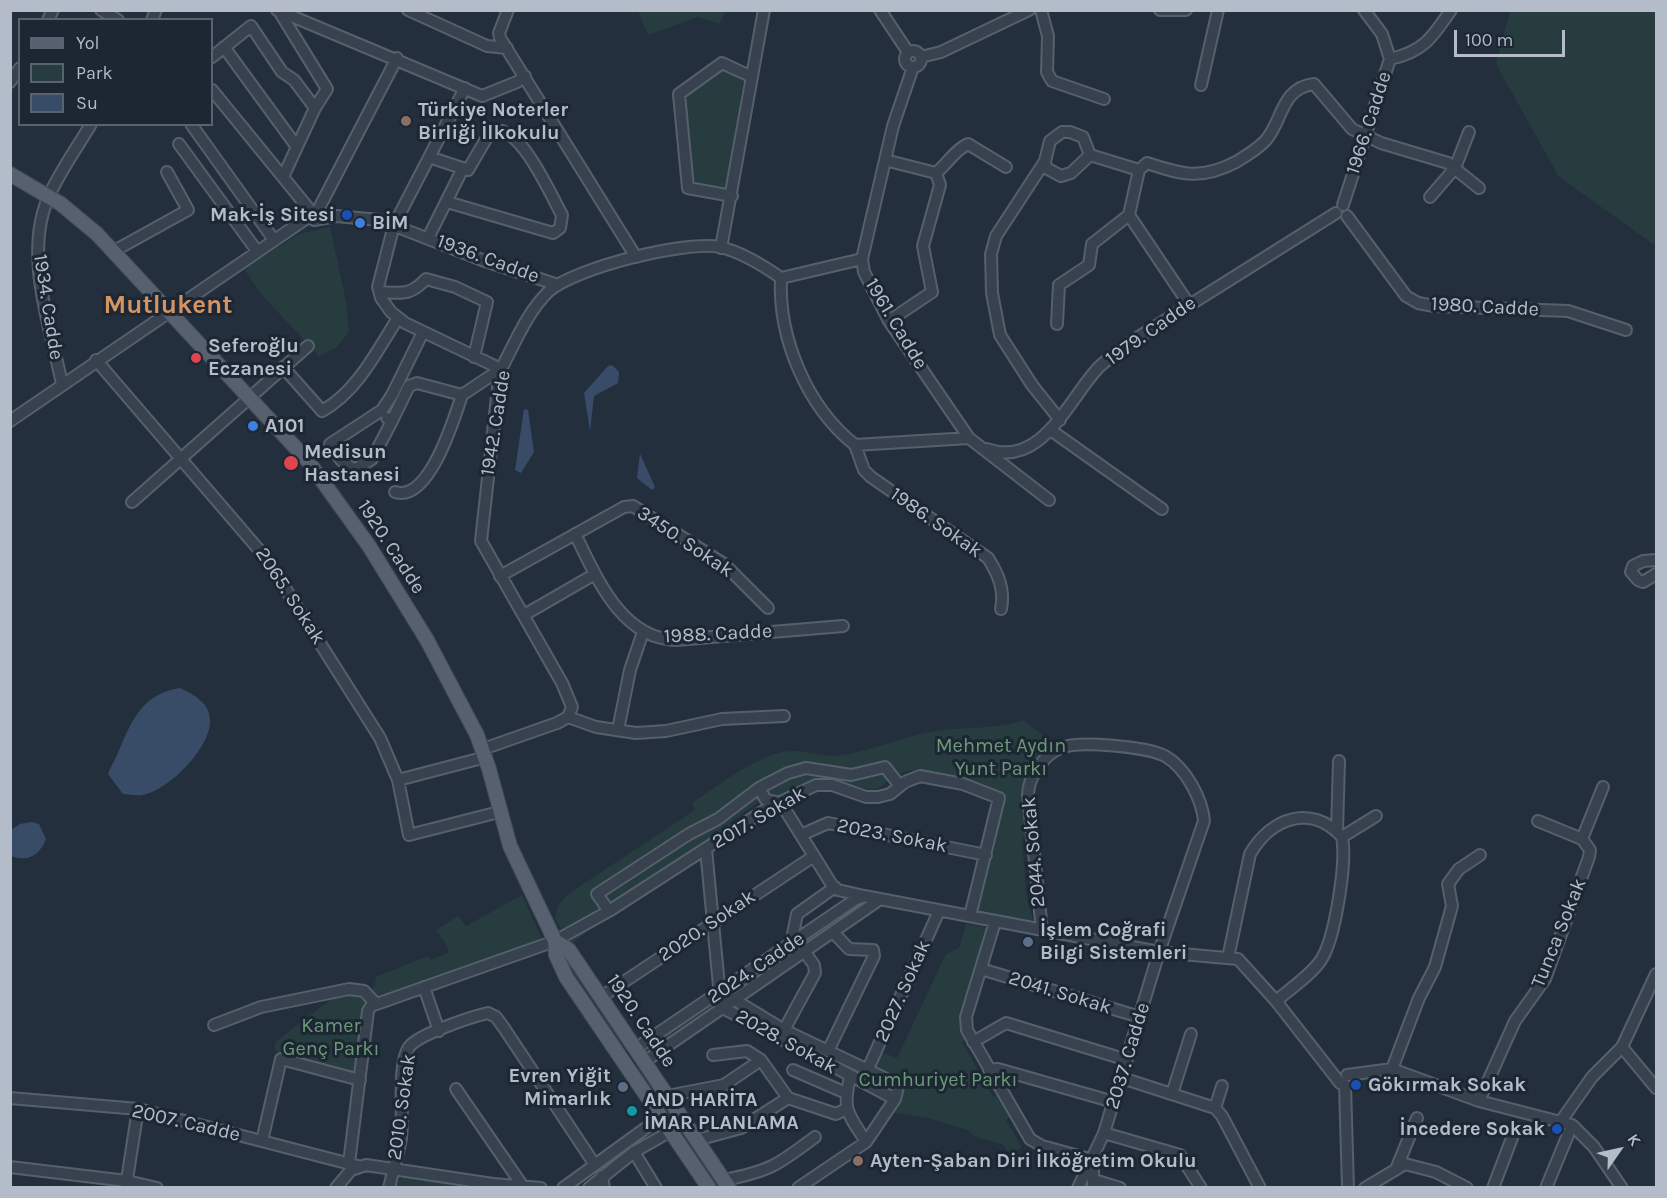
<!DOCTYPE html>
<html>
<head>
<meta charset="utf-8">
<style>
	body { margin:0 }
	#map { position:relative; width:1667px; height:1198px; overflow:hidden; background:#242f3e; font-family:Karla,sans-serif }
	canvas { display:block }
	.frame { position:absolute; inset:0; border:12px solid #b4bcc9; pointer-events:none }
	.legend { position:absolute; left:18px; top:18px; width:195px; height:108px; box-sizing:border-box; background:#1d2633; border:2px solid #59626f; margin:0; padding:8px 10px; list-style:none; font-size:18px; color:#b4bcc9 }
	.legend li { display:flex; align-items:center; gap:12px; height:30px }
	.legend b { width:30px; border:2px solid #59626f }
	.north { position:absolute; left:1589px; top:1120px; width:60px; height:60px; -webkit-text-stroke:4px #1d2633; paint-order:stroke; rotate:56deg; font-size:16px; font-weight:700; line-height:24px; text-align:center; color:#b4bcc9 }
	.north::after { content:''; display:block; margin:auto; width:21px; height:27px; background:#b4bcc9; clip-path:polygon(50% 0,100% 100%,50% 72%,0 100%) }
	.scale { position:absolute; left:1454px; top:30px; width:111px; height:27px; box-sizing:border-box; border:3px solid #b4bcc9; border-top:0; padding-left:8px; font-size:18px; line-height:21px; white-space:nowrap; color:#b4bcc9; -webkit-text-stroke:4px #1d2633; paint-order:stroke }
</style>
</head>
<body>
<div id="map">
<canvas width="1667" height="1198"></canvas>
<div class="frame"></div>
<ul class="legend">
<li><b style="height:8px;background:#56606e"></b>Yol</li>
<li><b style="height:16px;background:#263c3f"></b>Park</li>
<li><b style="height:16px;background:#394c67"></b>Su</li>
</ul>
<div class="north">K</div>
<div class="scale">100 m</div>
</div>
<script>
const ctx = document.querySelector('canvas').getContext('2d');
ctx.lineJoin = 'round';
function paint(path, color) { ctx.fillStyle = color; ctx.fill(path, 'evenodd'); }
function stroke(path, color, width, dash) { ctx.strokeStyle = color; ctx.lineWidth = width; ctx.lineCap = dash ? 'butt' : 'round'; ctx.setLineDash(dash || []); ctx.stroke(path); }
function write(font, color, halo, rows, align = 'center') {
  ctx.font = font + ' Karla,sans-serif'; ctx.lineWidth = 6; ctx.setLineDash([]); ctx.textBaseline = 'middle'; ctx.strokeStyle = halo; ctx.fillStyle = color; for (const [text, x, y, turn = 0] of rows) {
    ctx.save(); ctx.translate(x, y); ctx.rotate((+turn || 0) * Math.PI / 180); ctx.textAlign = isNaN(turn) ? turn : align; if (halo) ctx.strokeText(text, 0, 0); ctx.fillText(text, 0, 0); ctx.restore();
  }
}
paint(new Path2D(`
	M638 11H726L719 24 698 17 648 35Z
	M1510 11H1656V246L1559 177 1496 64Z
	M722 68 743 81 726 189 695 182 691 171 682 96Z
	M330 227 346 301 349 332 336 348 319 356 261 294 244 269 299 234Z
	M1022 720 1053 742V747L1024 794 1027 836 1022 837 1026 893 1033 921 1030 925 977 912 1000 818 1004 800 1002 793C985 782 927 765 907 771 896 774 885 784 876 790L815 781 804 783 778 799 765 797 673 865 594 914 596 925 570 945 555 918 558 906 568 894 695 810 692 803C718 786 761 751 793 751 810 751 825 758 843 755 875 750 904 736 936 731 960 727 1003 729 1022 720Z
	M522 895 542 939 539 943 366 1003 356 1075 291 1058 275 1050V1042L334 997 374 988 376 977 428 956 430 960 449 953 446 944 436 930 458 916 466 926Z
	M843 913 847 917 735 991V987Z
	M966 924 988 928 962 1020 968 1038 962 1042 993 1097 1000 1094 1012 1116 1006 1120 1022 1147 1011 1154 1002 1144 975 1137 968 1130 925 1117 890 1112 899 1083 894 1075 881 1068 874 1070 873 1049 897 1058 946 954 959 948Z
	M560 948 628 1049 624 1052 571 979Z
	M713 1002 715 1006 646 1055 643 1051Z
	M640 1067 723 1187H714L636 1071Z
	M407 1176 483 1188H396L398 1180Z`), '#263c3f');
paint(new Path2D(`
	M612 365 619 372 618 383 594 396 590 431 584 393 608 366Z
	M524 409 528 410 534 452 521 473 515 470Z
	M640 454 655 487 652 490 637 478Z
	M180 688C193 694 210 703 210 720 211 748 168 791 142 795 136 796 129 794 123 794L108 774C111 765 117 757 120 748 133 717 145 693 180 688Z
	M31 822 39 824 46 839C39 856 28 862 11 856V830L20 824Z`), '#394c67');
const minor = new Path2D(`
	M101 10 118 20
	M277 10 482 96 517 82 525 76
	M408 10 487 46 507 48
	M508 10 499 33 500 38 636 257
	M880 10 908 52
	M1041 10 1048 36 1047 72 1052 81 1104 99
	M1160 10H1186
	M279 11 327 89 315 108 283 177
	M48 20 53 10
	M152 20 156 10
	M224 47 297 147
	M905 59a8 8 0 1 1 16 0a8 8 0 1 1-16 0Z
	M212 57 251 26 282 72 294 80 315 108
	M921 57 941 52 1029 10
	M1390 59C1423 52 1432 38 1451 10
	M913 67 893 126 862 259 864 272 889 321 969 438 1049 500
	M10 82 20 68
	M1201 85 1218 10
	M465 88 394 225 378 287 381 298 391 312 405 323 501 369
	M212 90 309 209
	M191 124 274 240
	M179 144 257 251
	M429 157 468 170 489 134C516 113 551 196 562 215L560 228 553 233 447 202
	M885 160 936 173 940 185 923 246 932 292 889 321
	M1045 161 1046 168 1061 176 1071 173 1090 155
	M936 173C947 164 956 149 968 144L1006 167
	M732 196 688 188 679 94 722 63 752 77
	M1430 197 1455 168 1469 132
	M1343 205 1390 59 1382 34 1364 10
	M317 212 397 58
	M1347 216 1406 296 1418 303 1434 306 1568 311 1626 330
	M314 220 336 216 380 220 482 260 558 285
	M428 238 463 168
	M721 248 764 10
	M114 251 188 210 167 172
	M781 278C778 338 807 407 855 445L969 438
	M781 278 862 259
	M380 292C402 293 410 296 426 279L455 287 487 302 474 357
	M1188 303 1129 215 1139 170 1147 163C1183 175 1201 180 1236 162 1246 156 1258 149 1266 140 1283 120 1281 88 1314 84L1352 129 1381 143 1448 163 1479 188
	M1057 324 1059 285 1089 265 1092 244 1129 215
	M96 360 266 558 380 738 398 780 486 757
	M283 367 322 411C357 392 377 351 398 318
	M62 384C50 326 23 253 49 196 60 171 77 148 91 124
	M387 418 391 423 409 386 417 383 462 395 501 369
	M1060 420 1032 385 1000 335 992 293 991 254 996 236 1045 161 1050 141 1062 132H1070L1083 137 1090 155 1139 170
	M10 421 307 218
	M391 423 372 459 354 470 341 460 330 444 382 410 392 395 423 332
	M1052 431 1162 509
	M855 445 864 470 871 477 988 558C998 574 1005 589 1001 609
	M987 449C1043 469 1070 396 1100 366 1109 358 1120 350 1129 343L1336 213
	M395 492C429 503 454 419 462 395
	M132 502 308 346
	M575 534C596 576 621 639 676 640L843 626
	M1656 560 1643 561 1633 566 1631 572 1638 580 1643 582 1656 574
	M500 576 624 507 633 506 724 564 768 608
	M524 615 595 574
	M568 717 596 727 636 733 666 731 722 719 784 716
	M618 730 630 670 643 632
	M483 749 557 723 568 717 572 707 562 683 481 541 499 378 501 369C515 343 527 312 549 291 575 268 686 240 720 247 741 252 764 266 781 278
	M398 780 409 835 499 812
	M759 788 766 800 781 803 832 885 838 890 864 896
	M1337 831 1339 761
	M801 835 828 823 986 855
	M1582 839 1603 787
	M706 849 721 1007 895 1099
	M609 911 597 894 689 834 718 819 759 788 788 773 806 768 851 775 885 767 900 786
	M995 922 966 1017 967 1030 1030 1139 1042 1146 1093 1160
	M1042 930 1028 795C1028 778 1044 754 1061 748 1078 740 1149 747 1165 756 1186 768 1202 799 1204 821L1159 952 1104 1133 1078 1188
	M791 944 797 914 835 887
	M1228 958 1250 854C1271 818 1311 803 1342 837L1376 816
	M981 969 1140 1017
	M424 987 439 1031
	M720 991 784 1030 893 1082 898 1087 895 1099 866 1142C848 1113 842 1111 850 1077
	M601 997 814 856
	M1276 1001C1290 989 1311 975 1321 960 1335 939 1347 862 1342 837
	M214 1025 261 1007 349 989 364 991 376 1004
	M784 1030 815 973 814 965 804 951
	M973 1042 1006 1023 1127 1060
	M1622 1047 1656 1088
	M635 1049 856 899 864 896 1159 952 1238 959 1276 1001 1340 1083 1345 1085
	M828 1051 874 956 873 950 849 949 833 932
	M713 1055 747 1051 761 1060 788 1098 836 1114 846 1109
	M644 1062 879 900
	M1392 1069 1419 998 1435 967 1452 906 1448 884 1459 869 1480 855
	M793 1070 846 1093
	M989 1070 998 1069 1114 1102
	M867 1071 939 911
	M1347 1075 1392 1069 1479 1101 1572 1125 1594 1147 1622 1188
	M1122 1078 1215 1108 1222 1116 1260 1188
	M1345 1085 1348 1188
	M456 1089 522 1185
	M1172 1094 1191 1034
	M667 1096 724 1085 761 1060
	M10 1098 138 1109 358 1166
	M1479 1101 1515 1021 1545 979 1589 857 1590 850 1582 839 1538 821
	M1215 1108 1222 1086
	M1561 1121 1592 1077 1622 1047 1656 974
	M1104 1133 1180 1155 1201 1188
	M697 1140 741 1128 788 1098
	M262 1141 281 1059 360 1080
	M634 1152 656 1188
	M349 1163 368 1011 371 1006 555 941 609 911 770 807 816 785H832L866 797H878L890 794 905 782 920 776 963 784 999 798 970 916
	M10 1167 127 1181 157 1188
	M1397 1167 1417 1118
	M602 1176 604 1188
	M724 1180C770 1171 778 1165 815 1137
	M1094 1180 1120 1188
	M126 1186 138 1109
	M336 1188 351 1170 366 1165 493 1184 541 1188
	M389 1188C393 1171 398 1155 401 1138 404 1117 397 1064 409 1047 419 1034 471 1017 488 1013L496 1017 504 1028 595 1165
	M563 1188 661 1117
	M589 1188 634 1152 671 1131
	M798 1188 866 1142
	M1093 1188V1160
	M1365 1188 1405 1164 1436 1172 1467 1188
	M1493 1188 1515 1130
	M1546 1188 1572 1125`);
const major = new Path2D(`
	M10 174 61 204 97 234 308 461 369 546 427 640 477 735 489 769 510 846 555 941 556 955 566 977 709 1188
	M555 941 569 950 729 1188`);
stroke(minor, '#565f6c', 14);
stroke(major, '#414a57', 16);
stroke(minor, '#38414e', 10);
stroke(major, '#56606e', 14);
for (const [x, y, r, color] of [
	[406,121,6,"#8d6e63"],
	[347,215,6,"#1a4fb4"],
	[360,223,6,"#3f7fe0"],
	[196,358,6,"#e0444e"],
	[253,426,6,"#3f7fe0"],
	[291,463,8,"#e0444e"],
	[1028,942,6,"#5c6f8a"],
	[1356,1085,6,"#1a4fb4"],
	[623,1087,6,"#5c6f8a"],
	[632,1111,6,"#0f9aa8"],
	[1557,1129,6,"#1a4fb4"],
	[858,1161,6,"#8d6e63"]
]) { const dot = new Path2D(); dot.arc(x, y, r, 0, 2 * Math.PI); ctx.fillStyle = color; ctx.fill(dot); stroke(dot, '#1d2633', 2); }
write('bold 20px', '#b4bcc9', '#1d2633', [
	["Türkiye Noterler",418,110],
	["Birliği İlkokulu",418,133],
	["Mak-İş Sitesi",335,215,"right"],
	["BİM",372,223],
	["Seferoğlu",208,346],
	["Eczanesi",208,369],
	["A101",265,426],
	["Medisun",304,452],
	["Hastanesi",304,475],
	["İşlem Coğrafi",1040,930],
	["Bilgi Sistemleri",1040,953],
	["Evren Yiğit",611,1076,"right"],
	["Mimarlık",611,1099,"right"],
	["Gökırmak Sokak",1368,1085],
	["AND HARİTA",644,1100],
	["İMAR PLANLAMA",644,1123],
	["İncedere Sokak",1545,1129,"right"],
	["Ayten-Şaban Diri İlköğretim Okulu",870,1161]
], 'left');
write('20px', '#b4bcc9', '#1d2633', [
	["1966. Cadde",1369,123,-72],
	["1936. Cadde",488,259,20],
	["1934. Cadde",48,307,81],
	["1980. Cadde",1485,307,3],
	["1961. Cadde",896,324,59],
	["1979. Cadde",1151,331,-35],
	["1942. Cadde",496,423,-81],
	["1986. Sokak",936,523,35],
	["3450. Sokak",685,542,34],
	["1920. Cadde",391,547,57],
	["2065. Sokak",290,596,57],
	["1988. Cadde",718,634,-3],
	["2017. Sokak",759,818,-30],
	["2023. Sokak",892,836,11],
	["2044. Sokak",1034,852,-95],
	["2020. Sokak",707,926,-34],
	["Tunca Sokak",1559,933,-68],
	["2024. Cadde",756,968,-34],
	["2027. Sokak",903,991,-66],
	["2041. Sokak",1060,993,17],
	["1920. Cadde",641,1021,56],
	["2028. Sokak",786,1042,29],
	["2037. Cadde",1128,1056,-73],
	["2010. Sokak",402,1107,-82],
	["2007. Cadde",186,1123,13]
]);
write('20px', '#6b9a76', '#1d2633', [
	["Mehmet Aydın",1001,746],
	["Yunt Parkı",1001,769],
	["Kamer",331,1026],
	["Genç Parkı",331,1049],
	["Cumhuriyet Parkı",938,1080]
]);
write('bold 26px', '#d59563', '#1d2633', [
	["Mutlukent",168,306]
]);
</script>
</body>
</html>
